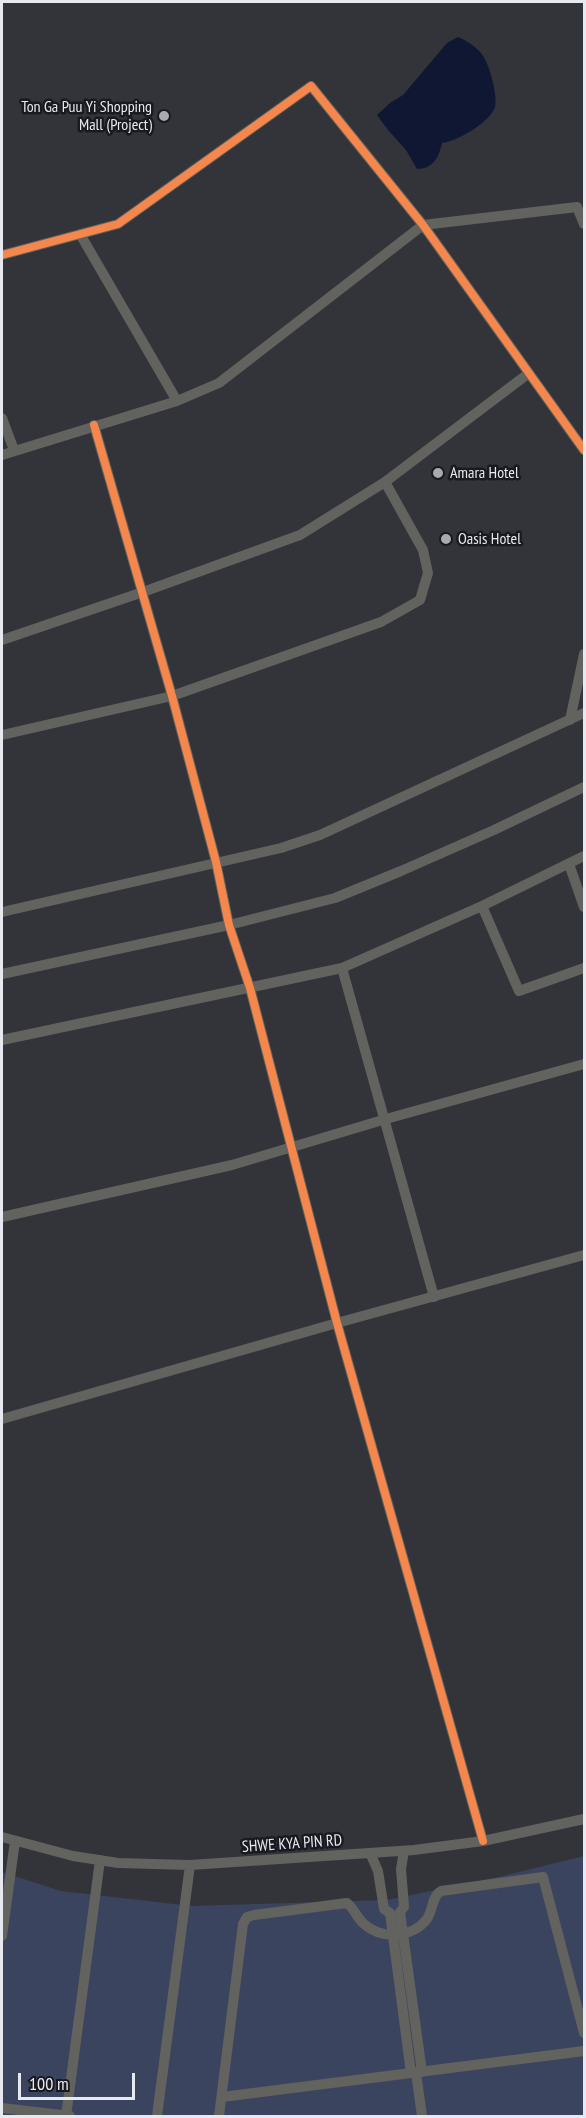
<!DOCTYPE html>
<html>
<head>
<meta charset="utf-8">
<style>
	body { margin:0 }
	#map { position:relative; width:586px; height:2118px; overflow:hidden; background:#323439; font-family:"PT Sans Narrow",sans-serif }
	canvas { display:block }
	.frame { position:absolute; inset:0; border:3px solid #e6e9f0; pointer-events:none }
	.scale { position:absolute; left:18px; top:2073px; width:117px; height:27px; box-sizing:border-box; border:3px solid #e6e9f0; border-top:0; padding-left:8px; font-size:18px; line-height:21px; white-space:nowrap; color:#e6e9f0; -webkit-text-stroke:4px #191a1f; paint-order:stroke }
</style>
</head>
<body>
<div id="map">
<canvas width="586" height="2118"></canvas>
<div class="frame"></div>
<div class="scale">100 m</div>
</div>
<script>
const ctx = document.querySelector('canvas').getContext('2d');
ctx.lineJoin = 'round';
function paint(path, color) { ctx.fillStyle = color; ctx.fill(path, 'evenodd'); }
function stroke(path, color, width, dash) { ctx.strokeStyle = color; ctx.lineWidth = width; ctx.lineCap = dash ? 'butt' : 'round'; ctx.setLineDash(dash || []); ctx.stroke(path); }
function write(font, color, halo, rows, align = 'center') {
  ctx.font = font + ' "PT Sans Narrow",sans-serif'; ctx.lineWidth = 5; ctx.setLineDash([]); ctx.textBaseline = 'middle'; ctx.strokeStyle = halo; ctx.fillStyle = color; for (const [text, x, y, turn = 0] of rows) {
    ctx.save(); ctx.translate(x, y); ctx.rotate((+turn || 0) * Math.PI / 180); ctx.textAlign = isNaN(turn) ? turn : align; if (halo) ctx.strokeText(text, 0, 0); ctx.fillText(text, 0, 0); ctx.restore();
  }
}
paint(new Path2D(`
	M584 1856V2116H2V1872L61 1891 191 1906 387 1900 503 1876Z`), '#3b445e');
paint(new Path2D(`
	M458 37C467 41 474 45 481 53 489 62 498 95 495 107 490 122 458 141 442 143 439 157 433 169 417 169L406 150 388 130 377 115 390 103 403 95 447 43Z`), '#0f1733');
stroke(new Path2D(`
	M80 234 177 401
	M2 255 118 224 311 86 423 225 584 450
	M2 418 14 450
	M94 425 172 696 216 862 229 925 250 988 337 1323 483 1841
	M2 455 177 401 219 383 423 225 577 207 584 224
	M2 640 143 592 300 535 385 482 529 373
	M570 720 584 654
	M2 735 172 696 381 622 420 600 428 573 423 550 385 482
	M569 864 584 907
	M482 906 519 991 584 968
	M2 912 281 848 320 835 584 713
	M342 968 434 1297
	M2 974 229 925 335 898 401 871 494 830 584 787
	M2 1040 342 968 482 906 584 856
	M2 1217 232 1165 386 1119 584 1064
	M2 1419 337 1323 584 1255
	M2 1837 73 1856 118 1863 190 1865 414 1850 483 1841 584 1819
	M404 1851 401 1869 404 1907 400 1912 422 2072
	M370 1853 378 1871 384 1909 390 1913 411 2073
	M2 1936 15 1841
	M416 2073 422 2116
	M222 2097 584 2051
	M2 2108 70 2116
	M66 2116 100 1860
	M157 2116 190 1865
	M219 2116 243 1924 247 1917 254 1915 347 1903C354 1908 357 1918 364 1924 382 1940 412 1938 427 1919 433 1910 432 1896 441 1891L543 1877 584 2033`), '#62635e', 10);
stroke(new Path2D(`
	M2 255 118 224 311 86 423 225 584 450
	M94 425 172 696 216 862 229 925 250 988 337 1323 483 1841`), '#f5874c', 8);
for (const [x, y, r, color] of [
	[164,116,6,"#a7aab0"],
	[438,473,6,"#a7aab0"],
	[446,539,6,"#a7aab0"]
]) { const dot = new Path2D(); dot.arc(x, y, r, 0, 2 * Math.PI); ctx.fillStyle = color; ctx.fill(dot); stroke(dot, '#191a1f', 2); }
write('16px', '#e6e9f0', '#191a1f', [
	["Ton Ga Puu Yi Shopping",152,107,"right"],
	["Mall (Project)",152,125,"right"],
	["Amara Hotel",450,473],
	["Oasis Hotel",458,539]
], 'left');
write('16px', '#e6e9f0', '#191a1f', [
	["SHWE KYA PIN RD",292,1844,-4]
]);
</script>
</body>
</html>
